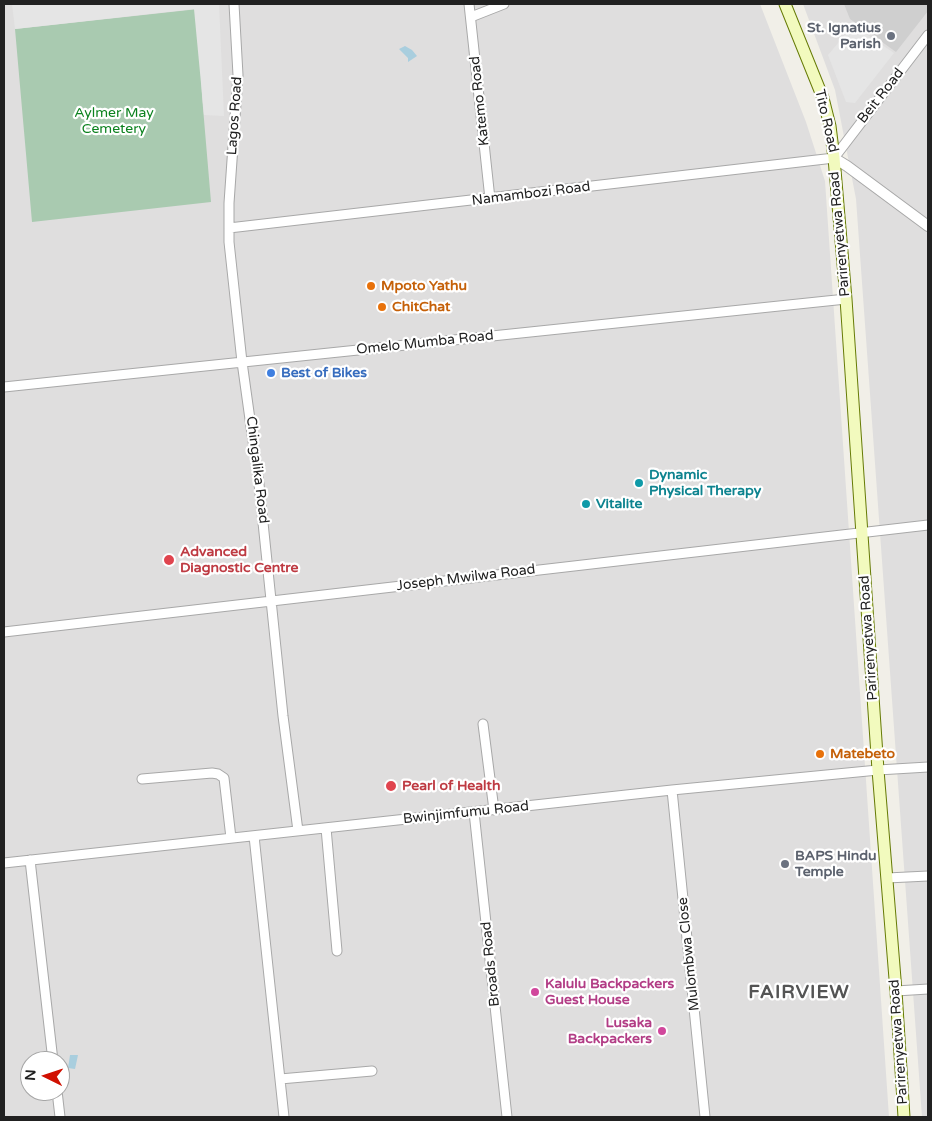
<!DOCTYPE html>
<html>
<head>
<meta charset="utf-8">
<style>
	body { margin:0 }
	#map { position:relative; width:932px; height:1121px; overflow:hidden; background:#f1efe8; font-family:"Varela Round",sans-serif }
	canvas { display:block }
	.frame { position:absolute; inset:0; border:5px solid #212121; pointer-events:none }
	.north { position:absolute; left:20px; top:1051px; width:50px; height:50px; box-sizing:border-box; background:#fff; border:1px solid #a6a6a6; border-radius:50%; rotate:274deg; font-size:14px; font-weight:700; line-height:20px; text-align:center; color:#212121 }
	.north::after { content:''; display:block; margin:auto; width:18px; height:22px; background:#d11001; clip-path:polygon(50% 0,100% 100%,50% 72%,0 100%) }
</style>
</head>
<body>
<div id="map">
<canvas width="932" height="1121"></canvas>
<div class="frame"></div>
<div class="north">N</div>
</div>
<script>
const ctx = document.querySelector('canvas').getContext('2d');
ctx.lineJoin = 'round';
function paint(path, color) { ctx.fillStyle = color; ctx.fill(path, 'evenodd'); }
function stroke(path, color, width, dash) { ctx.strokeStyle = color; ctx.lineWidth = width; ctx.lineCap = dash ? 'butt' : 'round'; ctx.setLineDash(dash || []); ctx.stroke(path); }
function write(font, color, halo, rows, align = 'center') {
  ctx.font = font + ' "Varela Round",sans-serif'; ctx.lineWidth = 4.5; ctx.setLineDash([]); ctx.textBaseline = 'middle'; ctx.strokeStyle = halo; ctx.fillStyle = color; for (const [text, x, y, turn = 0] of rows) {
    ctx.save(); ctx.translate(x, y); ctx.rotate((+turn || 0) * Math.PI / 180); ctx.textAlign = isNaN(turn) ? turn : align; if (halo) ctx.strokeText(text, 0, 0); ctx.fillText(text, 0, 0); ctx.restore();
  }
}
paint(new Path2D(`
	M4 4H760L806 122 825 181 889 1117H4ZM30 1061H60V1091H30Z
	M803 4H928V1117H922L856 199 835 90Z`), '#dfdede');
paint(new Path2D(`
	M844 4H928V11L896 52 850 19Z`), '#cfcfcf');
paint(new Path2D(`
	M198 9 202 96 211 202 32 222 15 29Z`), '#a9cab0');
paint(new Path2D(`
	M12 4H219L224 116 204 115 194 9 15 29Z
	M853 25 894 53 855 103 846 102 828 55Z`), '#e5e5e5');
paint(new Path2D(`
	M405 46 412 50 417 56 408 62V58L399 49Z
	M70 1055H78L75 1069 68 1068Z`), '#a9cede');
const minor = new Path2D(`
	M234 4 238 75 229 203V242L242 362 259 484 283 716 298 831
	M469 4 490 199
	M471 17 504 4
	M229 228 834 158 928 35
	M4 387 846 299
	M4 632 928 525
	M483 724 494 810
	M142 779 212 773 218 774 224 778 231 838
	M672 790 705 1117
	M474 812 507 1117
	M326 828 337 951
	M254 836 284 1117
	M30 860 53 1061
	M4 863 672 790 878 770 928 767
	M887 878 928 876
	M896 991 928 989
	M280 1079 372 1071
	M57 1091 60 1117`);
const tertiary = new Path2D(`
	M834 158 847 166 928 226`);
const secondary = new Path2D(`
	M785 4 823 98 830 126 834 158 846 299 878 770 896 991 904 1117`);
stroke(minor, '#a8a8a8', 11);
stroke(tertiary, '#a8a8a8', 12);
stroke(secondary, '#667b05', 13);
stroke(minor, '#fff', 9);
stroke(tertiary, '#fff', 10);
stroke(secondary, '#f2fabe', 11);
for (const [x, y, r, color] of [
	[891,36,5,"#6b7280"],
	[371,286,5,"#e8710a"],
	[382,307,5,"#e8710a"],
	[271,373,5,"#3f7fe0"],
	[639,483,5,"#0f9aa8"],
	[586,504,5,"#0f9aa8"],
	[169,560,6,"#e0444e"],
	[820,754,5,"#e8710a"],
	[391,786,6,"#e0444e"],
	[785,864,5,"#6b7280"],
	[535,992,5,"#d1479c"],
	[662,1031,5,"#d1479c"]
]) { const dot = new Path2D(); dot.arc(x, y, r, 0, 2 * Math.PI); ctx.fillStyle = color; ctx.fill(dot); stroke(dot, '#fff', 2); }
write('bold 14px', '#5b616d', '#fff', [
	["St. Ignatius",881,28],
	["Parish",881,44],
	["BAPS Hindu",795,856,"left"],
	["Temple",795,872,"left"]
], 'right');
write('14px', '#212121', '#fff', [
	["Beit Road",881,96,-52],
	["Katemo Road",480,101,-96],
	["Lagos Road",235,116,-86],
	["Tito Road",826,121,77],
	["Namambozi Road",531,194,-7],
	["Parirenyetwa Road",840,234,-95],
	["Omelo Mumba Road",425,343,-6],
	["Chingalika Road",257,470,83],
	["Joseph Mwilwa Road",466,578,-7],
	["Parirenyetwa Road",869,638,-94],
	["Bwinjimfumu Road",466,813,-6],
	["Mulombwa Close",689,954,-96],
	["Broads Road",491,964,-96],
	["Parirenyetwa Road",899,1042,-94]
]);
write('14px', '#0c821f', '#fff', [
	["Aylmer May",114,113],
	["Cemetery",114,129]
]);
write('bold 14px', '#c56008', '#fff', [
	["Mpoto Yathu",381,286],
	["ChitChat",392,307],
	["Matebeto",830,754]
], 'left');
write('bold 14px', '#366cbe', '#fff', [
	["Best of Bikes",281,373]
], 'left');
write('bold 14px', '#0d838f', '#fff', [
	["Dynamic",649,475],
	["Physical Therapy",649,491],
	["Vitalite",596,504]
], 'left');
write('bold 14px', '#be3a42', '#fff', [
	["Advanced",180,552],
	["Diagnostic Centre",180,568],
	["Pearl of Health",402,786]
], 'left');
write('bold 14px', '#b23c85', '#fff', [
	["Kalulu Backpackers",545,984],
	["Guest House",545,1000],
	["Lusaka",652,1023,"right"],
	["Backpackers",652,1039,"right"]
], 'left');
ctx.letterSpacing = '1px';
write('bold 19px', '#545454', '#fff', [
	["FAIRVIEW",799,993]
]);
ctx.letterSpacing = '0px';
</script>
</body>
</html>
